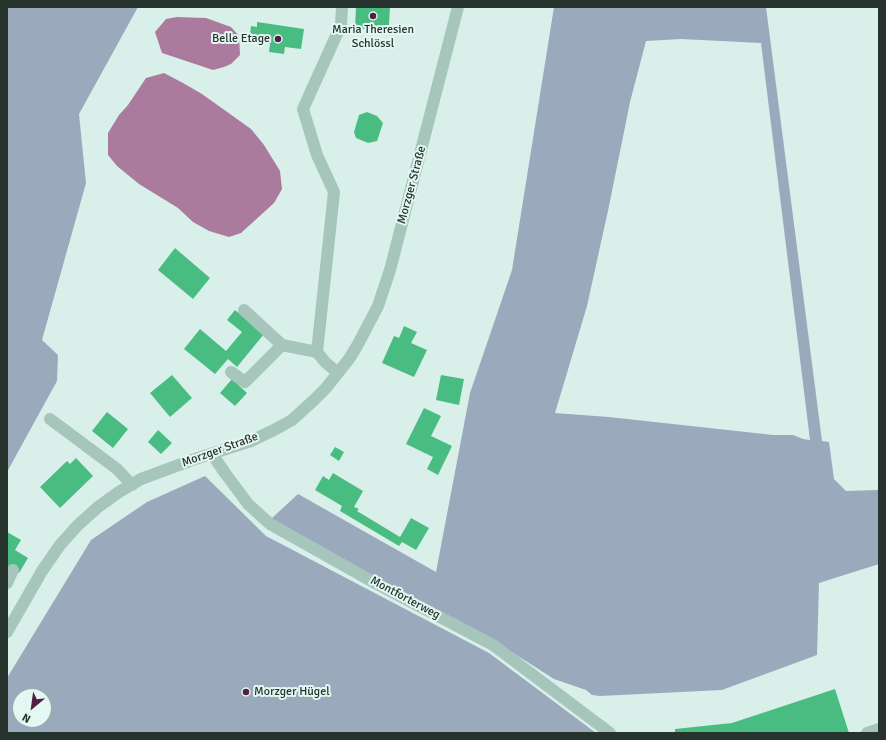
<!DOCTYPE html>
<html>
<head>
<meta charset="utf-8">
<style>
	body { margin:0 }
	#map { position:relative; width:886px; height:740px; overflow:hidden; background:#d9efea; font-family:Signika,sans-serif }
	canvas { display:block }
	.frame { position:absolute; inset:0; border:8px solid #27332d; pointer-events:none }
	.north { position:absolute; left:12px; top:688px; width:40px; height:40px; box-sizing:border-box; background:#e5f7f3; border:1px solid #99a9a4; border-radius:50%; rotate:209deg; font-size:11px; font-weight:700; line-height:16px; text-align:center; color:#27332d }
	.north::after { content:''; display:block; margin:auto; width:14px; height:18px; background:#511f42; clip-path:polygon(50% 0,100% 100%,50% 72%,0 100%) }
</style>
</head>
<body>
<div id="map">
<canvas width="886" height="740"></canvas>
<div class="frame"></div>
<div class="north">N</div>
</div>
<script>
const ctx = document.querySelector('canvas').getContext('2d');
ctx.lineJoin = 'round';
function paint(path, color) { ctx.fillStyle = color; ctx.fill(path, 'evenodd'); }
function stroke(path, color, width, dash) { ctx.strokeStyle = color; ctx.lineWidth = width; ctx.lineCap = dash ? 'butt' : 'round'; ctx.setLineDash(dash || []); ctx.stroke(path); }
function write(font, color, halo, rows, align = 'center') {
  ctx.font = font + ' Signika,sans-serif'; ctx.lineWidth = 4; ctx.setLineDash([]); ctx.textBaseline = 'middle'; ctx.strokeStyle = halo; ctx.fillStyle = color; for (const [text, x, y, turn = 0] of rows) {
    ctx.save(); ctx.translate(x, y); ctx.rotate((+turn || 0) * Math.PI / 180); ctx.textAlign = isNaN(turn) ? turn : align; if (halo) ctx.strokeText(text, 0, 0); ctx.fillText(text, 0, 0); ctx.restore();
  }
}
paint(new Path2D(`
	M7 7H138L79 114 86 183 42 340 58 355 57 381 7 472Z
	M554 7H766L822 441 829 442 834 479 846 491 879 490V564L819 583 817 655 722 690 600 696 592 695 586 690 554 679 510 651 341 561 271 519 298 494 436 572 470 393 512 270ZM681 39 761 43 810 440 803 439 793 435H773L609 417 555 413 587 306 609 206 630 102 646 41Z
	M205 476 266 536 489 653 596 733H7V678L91 540 147 502ZM20 696H44V720H20Z`), '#9ba9bd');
paint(new Path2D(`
	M177 17 206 18 231 27 239 36 240 55 231 64 224 67 213 70 162 53 155 32 166 19Z
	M164 73 183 83 202 94 251 129 264 145 280 171 282 189 274 203 241 233 229 237 209 231 193 222 178 208 139 184 117 166 108 155V133L119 115 128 105 146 78Z`), '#aa7b9d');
paint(new Path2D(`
	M356 7H390L389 25H386L385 31 355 28Z
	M257 22 304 29 301 49 285 47 284 54 269 52 270 44 254 42 255 36 250 35 251 26 257 27Z
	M367 112 377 116 383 123 377 141 368 143 356 138 354 132 359 115Z
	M175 248 210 278 193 299 158 270Z
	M235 310 264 334 237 367 228 359 215 374 184 349 200 329 226 351 242 332 227 320Z
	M404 326 417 332 411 343 427 350 414 377 382 363 394 336 399 338Z
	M172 375 192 398 170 417 150 393Z
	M441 375 464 379 459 405 436 400Z
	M232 379 247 393 235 406 220 393Z
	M424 408 441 416 431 436 452 446 438 475 427 469 433 457 406 444Z
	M107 412 128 429 113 448 92 431Z
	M158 430 172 443 161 454 148 442Z
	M335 447 344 452 339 461 330 455Z
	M76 458 93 476 60 508 40 487 67 461 70 464Z
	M333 473 363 491 354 507 359 509 357 511 400 537 411 518 429 528 416 550 402 542 399 546 340 511 342 506 315 490 323 476 329 480Z
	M7 532 21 540 15 550 28 558 19 573 7 566Z
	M835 689 849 733H675V729L732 723Z`), '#49bd81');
stroke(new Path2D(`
	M244 310 282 345 317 352 325 362 338 373
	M317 352 334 192 317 155 303 109 341 25 342 7
	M231 372 245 382 282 345
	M50 419 117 469 132 485
	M212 454 225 473 248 504 270 524 375 583 493 645 610 733
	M7 583 13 570
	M7 632 42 571 60 545 77 526 98 507 119 492 141 479 195 459 251 441 276 429 292 420 314 400 326 388 349 359 357 346 378 306 390 270 458 7
	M867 733 879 729`), '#a6c6bc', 12);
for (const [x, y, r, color] of [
	[373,16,4,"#511f42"],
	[278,39,4,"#511f42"],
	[246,692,4,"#511f42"]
]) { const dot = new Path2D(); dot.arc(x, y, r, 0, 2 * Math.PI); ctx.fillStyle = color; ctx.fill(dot); stroke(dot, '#e5f7f3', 1.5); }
write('12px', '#27332d', '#e5f7f3', [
	["Maria Theresien",373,30],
	["Schlössl",373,44],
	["Belle Etage",270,39,"right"],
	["Morzger Hügel",254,692,"left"]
]);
write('12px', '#27332d', '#e5f7f3', [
	["Morzger Straße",412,185,-75],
	["Morzger Straße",220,450,-20],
	["Montforterweg",405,598,28]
]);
</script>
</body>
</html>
